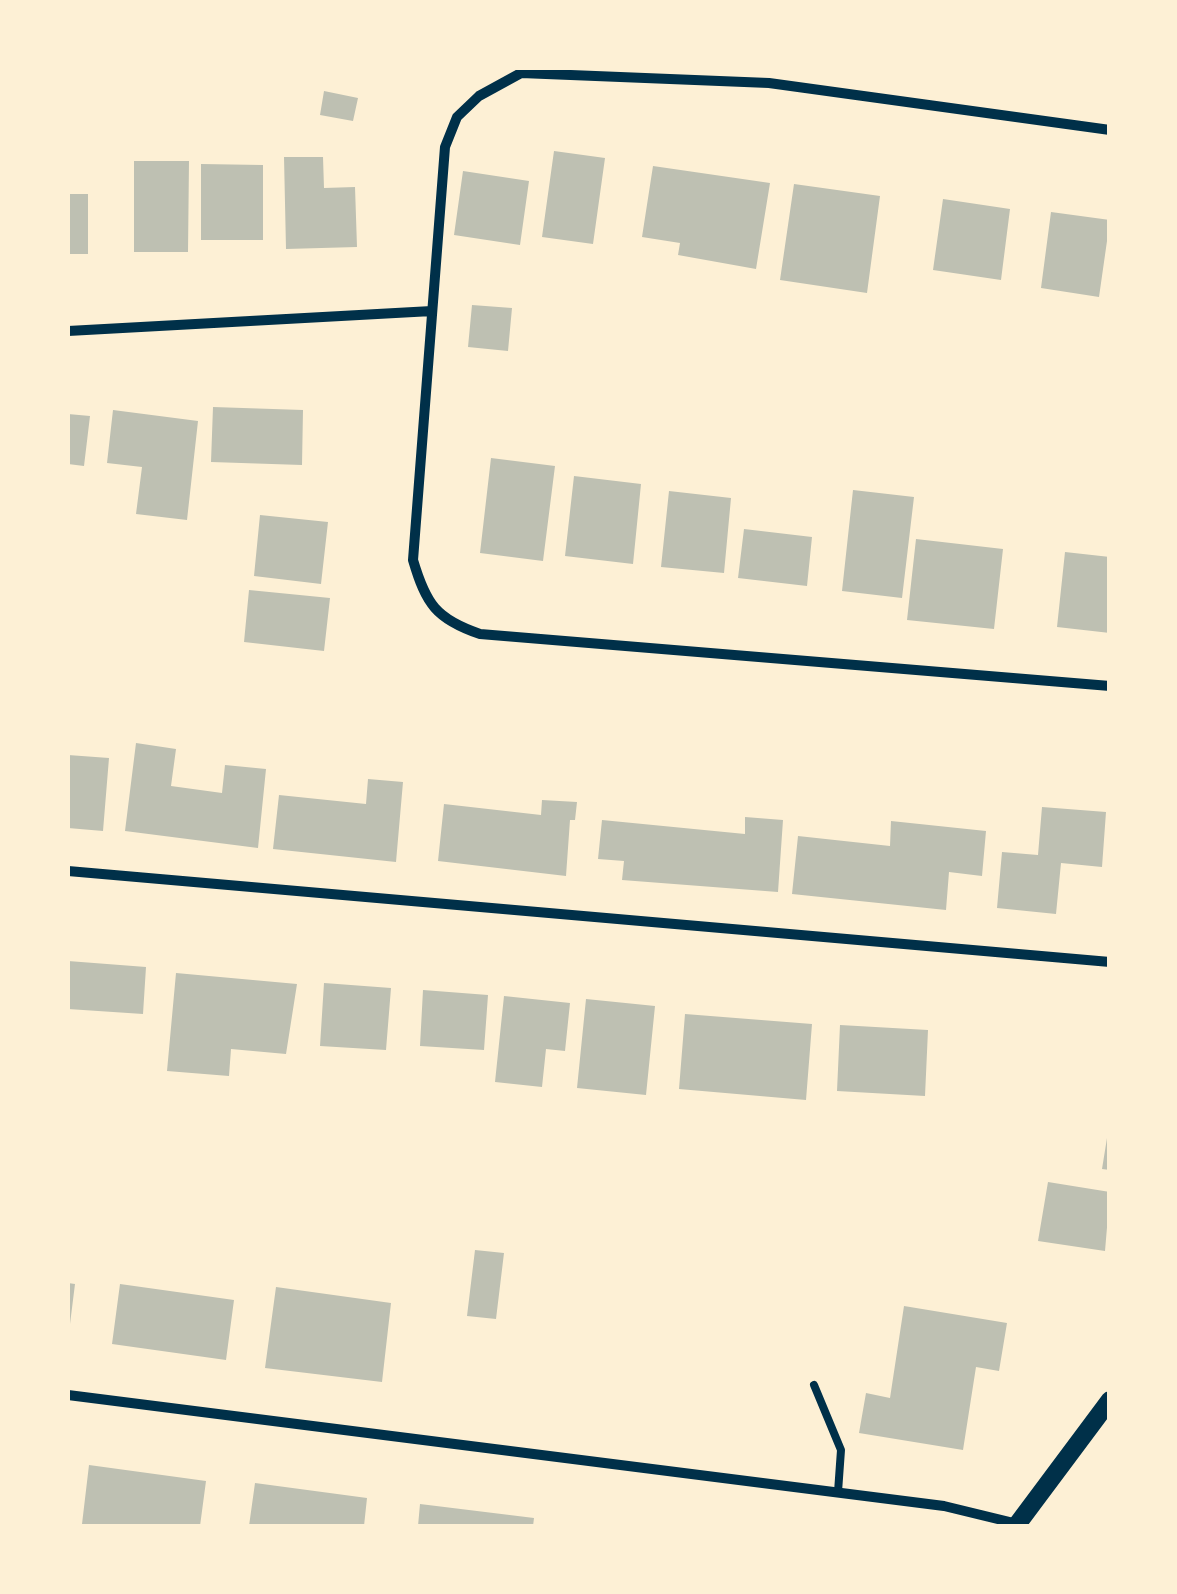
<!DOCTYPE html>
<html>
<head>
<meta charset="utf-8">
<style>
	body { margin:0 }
	#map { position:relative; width:1177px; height:1594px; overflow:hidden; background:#fdf0d5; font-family:"Crimson Pro",serif }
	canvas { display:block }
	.frame { position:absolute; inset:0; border:70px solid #fdf0d5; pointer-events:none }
</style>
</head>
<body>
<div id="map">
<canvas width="1177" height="1594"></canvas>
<div class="frame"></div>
</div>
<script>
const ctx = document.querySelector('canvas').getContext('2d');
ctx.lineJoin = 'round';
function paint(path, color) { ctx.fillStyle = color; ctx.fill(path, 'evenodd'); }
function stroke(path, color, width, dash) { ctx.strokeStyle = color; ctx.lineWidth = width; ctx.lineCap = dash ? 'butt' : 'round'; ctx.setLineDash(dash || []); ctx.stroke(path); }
paint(new Path2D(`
	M324 91 358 98 353 121 320 115Z
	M554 151 605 158 593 244 542 237Z
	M284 157H323L324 188 355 187 357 247 286 249Z
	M134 161H189L188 252H134Z
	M201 164 263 165V240H201Z
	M653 166 770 183 756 269 678 255 680 243 642 237Z
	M463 171 529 181 520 245 454 235Z
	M794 184 880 196 867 293 780 280Z
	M68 194H88V254H68Z
	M943 199 1010 209 1001 280 933 270Z
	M1051 212 1110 220 1099 297 1041 288Z
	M472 305 512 308 508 351 468 347Z
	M213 407 303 410 302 465 211 462Z
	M113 410 198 421 187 520 136 514 142 467 107 463Z
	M68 414 90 416 84 466 68 464Z
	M491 458 555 466 543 561 480 553Z
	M574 476 641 484 633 564 565 556Z
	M853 490 914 497 902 598 842 591Z
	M669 491 731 498 724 573 661 567Z
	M260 515 328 522 321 584 254 576Z
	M744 529 812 537 807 586 738 578Z
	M916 539 1003 549 994 629 907 620Z
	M1065 552 1110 557V633L1057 627Z
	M249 590 330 598 324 651 244 642Z
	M136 743 176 749 171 786 222 793 225 765 266 769 258 848 125 831Z
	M68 755 109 758 103 831 68 828Z
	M368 779 403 782 396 862 273 849 279 795 366 804Z
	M542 800 577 802 575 820H570L566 876 438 861 444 804 541 815Z
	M1042 807 1106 812 1102 867 1061 863 1056 914 997 908 1002 852 1038 855Z
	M745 817 783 820 778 892 622 880 624 861 598 859 602 820 745 834Z
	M891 821 986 831 982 876 949 872 946 910 792 894 798 836 890 846Z
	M68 961 146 967 143 1014 68 1009Z
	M176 973 297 984 286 1054 231 1049 229 1076 167 1071Z
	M324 983 391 988 386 1050 320 1046Z
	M423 990 488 995 484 1050 420 1046Z
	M504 996 570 1003 565 1051 546 1049 542 1087 495 1082Z
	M586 999 655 1006 646 1095 577 1088Z
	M685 1014 812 1024 806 1100 679 1089Z
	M840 1025 928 1030 925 1096 837 1091Z
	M1107 1138H1110V1170L1102 1169Z
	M1048 1182 1110 1192 1105 1251 1038 1241Z
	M475 1250 504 1253 496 1319 467 1316Z
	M68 1283 75 1284 70 1324H68Z
	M120 1284 234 1300 226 1360 112 1344Z
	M276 1287 391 1303 382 1382 265 1368Z
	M904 1306 1007 1323 999 1371 976 1367 963 1450 859 1433 866 1393 890 1398Z
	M89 1465 206 1481 200 1526 82 1524Z
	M255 1483 367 1498 364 1526H249Z
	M420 1504 534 1518 533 1526H418Z`), '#bec0b2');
stroke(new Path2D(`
	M814 1385 841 1450 838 1492`), '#003049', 8);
stroke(new Path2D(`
	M1110 130 769 83 521 73 479 96 457 117 445 147 413 560C426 604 436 619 480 634L1110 686
	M68 331 432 311
	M68 871 1110 962
	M68 1395 944 1506 1018 1524`), '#003049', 10);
stroke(new Path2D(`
	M1016 1526 1110 1400`), '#003049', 18);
</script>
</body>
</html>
